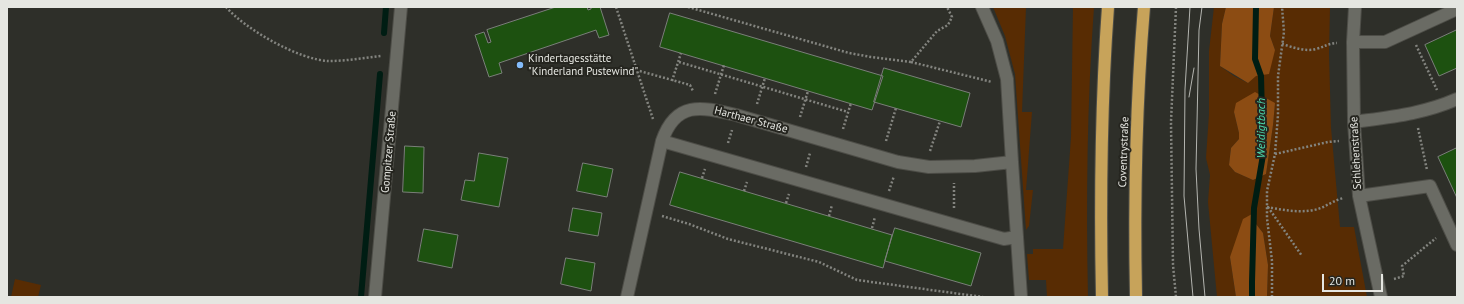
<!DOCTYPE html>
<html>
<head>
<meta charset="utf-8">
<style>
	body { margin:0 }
	#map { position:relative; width:1464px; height:304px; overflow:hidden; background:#2e2f29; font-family:"PT Sans",sans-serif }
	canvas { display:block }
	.frame { position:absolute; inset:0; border:8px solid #e5e6e1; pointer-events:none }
	.scale { position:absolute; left:1322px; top:274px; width:61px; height:18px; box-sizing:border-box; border:2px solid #e5e6e1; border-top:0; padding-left:5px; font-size:12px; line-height:14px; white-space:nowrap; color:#e5e6e1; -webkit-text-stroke:3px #25251f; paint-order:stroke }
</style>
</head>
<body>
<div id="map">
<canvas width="1464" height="304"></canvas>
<div class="frame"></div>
<div class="scale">20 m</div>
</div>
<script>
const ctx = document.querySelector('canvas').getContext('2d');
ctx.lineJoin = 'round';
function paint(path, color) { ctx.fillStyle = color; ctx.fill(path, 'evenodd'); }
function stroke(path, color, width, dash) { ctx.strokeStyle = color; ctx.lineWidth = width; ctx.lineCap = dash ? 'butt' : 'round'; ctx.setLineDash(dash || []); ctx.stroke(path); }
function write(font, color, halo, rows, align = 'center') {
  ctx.font = font + ' "PT Sans",sans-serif'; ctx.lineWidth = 4; ctx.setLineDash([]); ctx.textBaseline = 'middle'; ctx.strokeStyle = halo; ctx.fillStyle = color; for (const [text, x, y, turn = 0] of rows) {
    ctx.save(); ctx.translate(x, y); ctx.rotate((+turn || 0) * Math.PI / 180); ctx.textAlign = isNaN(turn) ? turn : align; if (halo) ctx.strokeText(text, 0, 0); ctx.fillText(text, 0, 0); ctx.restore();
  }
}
paint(new Path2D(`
	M993 7H1026L1022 112H1032L1026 190H1033L1029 226 1026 230 1015 74 1005 36Z
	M1073 7H1094C1087 103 1086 200 1088 297H1047L1046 280H1029L1027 254H1033V249H1063L1071 137Z
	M1214 7H1226L1222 24 1220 66 1234 76 1248 83 1275 50 1270 36 1274 7H1330L1329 53 1331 128 1340 227H1354L1367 297H1267L1268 265 1263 233 1256 224 1230 257 1236 297H1217L1208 202 1210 175 1206 158 1209 114V51ZM1275 103 1273 125 1266 174 1253 180 1235 172 1229 165 1231 148 1239 139V133L1234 112Z
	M15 279 41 285 38 297H11Z`), '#582c03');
paint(new Path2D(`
	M1226 7H1274L1270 36 1275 50 1269 74 1256 76 1248 83 1220 66 1222 24Z
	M1255 92 1275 103 1273 125 1266 174 1253 180 1235 172 1229 165 1231 148 1239 139V133L1234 112 1236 103Z
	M1252 214 1256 224 1263 233 1268 265 1267 297H1236L1230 257 1243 219Z`), '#8c4c13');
stroke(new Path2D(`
	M384 33 386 7
	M361 297 380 74
	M1252 297V282L1254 208 1263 155 1261 76 1255 59 1256 7`), '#001d13', 6);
const building = new Path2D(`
	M556 7H587L588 10 591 9V7H600L609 35 599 38 596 30 499 63 502 73 489 77 475 35 484 32 488 43 491 42 487 30Z
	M670 13 883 76 872 110 660 47Z
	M1457 30V68L1439 76 1425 45Z
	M884 68 970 93 961 127 874 102Z
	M405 146 424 147 423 193 403 192Z
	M1457 148V198L1438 157Z
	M479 153 508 158 499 207 461 200 465 180 474 181Z
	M583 163 613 169 607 197 577 191Z
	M680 172 892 235 883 268 670 205Z
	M573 208 602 213 598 236 569 231Z
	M895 228 981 253 971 286 885 261Z
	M424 229 458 235 452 268 418 261Z
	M566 258 595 263 591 291 561 284Z`);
paint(building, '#1d5110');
stroke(building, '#7a7f79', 1);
const minor = new Path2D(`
	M982 7 997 41 1007 79 1012 162
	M1355 7 1353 42 1354 122 1359 196 1381 297
	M1353 42H1385L1457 9
	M1354 122C1390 117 1423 114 1457 99
	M662 141 1004 239 1017 237
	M1359 196 1430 186 1457 245
	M375 297 401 7
	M627 297 662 141C676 100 702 107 736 115L898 162 929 167 975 166 1012 162 1021 297`);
const highway = new Path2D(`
	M1102 297C1100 200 1101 103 1108 7
	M1136 297C1134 200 1136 103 1144 7`);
stroke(minor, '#4d4d47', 14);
stroke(highway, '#4d4d47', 14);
stroke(new Path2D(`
	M226 7C245 29 299 60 329 61 346 61 364 58 381 56
	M616 7 653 119
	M688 7 849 53 871 57 911 62 937 31 948 25 952 17 947 7
	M1176 7 1171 122 1173 265 1176 297
	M1282 44C1292 47 1305 52 1316 49 1324 47 1329 43 1337 43
	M1416 45 1437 90
	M679 62 848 112
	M911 62 992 82
	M636 70 690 85 693 91
	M672 81 681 53
	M715 94 724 65
	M757 104 765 78
	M800 117 808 91
	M1418 128 1427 170
	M843 129 851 103
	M886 141 896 108
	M728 143 732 130
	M930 151 940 121
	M1275 154 1328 142 1339 141
	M806 167 810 153
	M702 178 705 169
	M744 191 747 182
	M889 191 894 176
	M786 203 789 194
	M1267 207C1283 210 1298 213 1314 210 1325 208 1333 200 1344 198
	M1268 207 1302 256
	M954 208V183
	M662 216 689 224 728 239 819 262 857 280 983 297
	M829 216 832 205
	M872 228 875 217
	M1394 279 1404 276 1402 266 1436 238
	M1272 297V261L1267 218V191L1275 154 1278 115V76L1284 32 1282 7`), '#83847f', 2.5, [2, 2]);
stroke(minor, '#6a6b64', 12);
stroke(highway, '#c7a35a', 12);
stroke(new Path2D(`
	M1190 7 1185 89 1184 196 1193 297
	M1202 7 1199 30 1196 169 1199 229 1205 297
	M1189 97 1194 68`), '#b4b5b0', 1);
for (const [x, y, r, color] of [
	[520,65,4,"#84bcfb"]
]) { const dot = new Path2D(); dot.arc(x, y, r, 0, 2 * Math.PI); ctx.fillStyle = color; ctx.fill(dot); stroke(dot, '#25251f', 1.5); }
write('11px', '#e5e6e1', '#25251f', [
	["Kindertagesstätte",528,59],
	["\"Kinderland Pustewind\"",528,72]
], 'left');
write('11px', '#e5e6e1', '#25251f', [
	["Harthaer Straße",751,120,15],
	["Gompitzer Straße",389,152,-85],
	["Coventrystraße",1124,152,-88],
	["Schlehenstraße",1356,153,-93]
]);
write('italic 12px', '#4ddcaf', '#25251f', [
	["Weidigtbach",1262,128,-90]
]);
</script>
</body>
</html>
